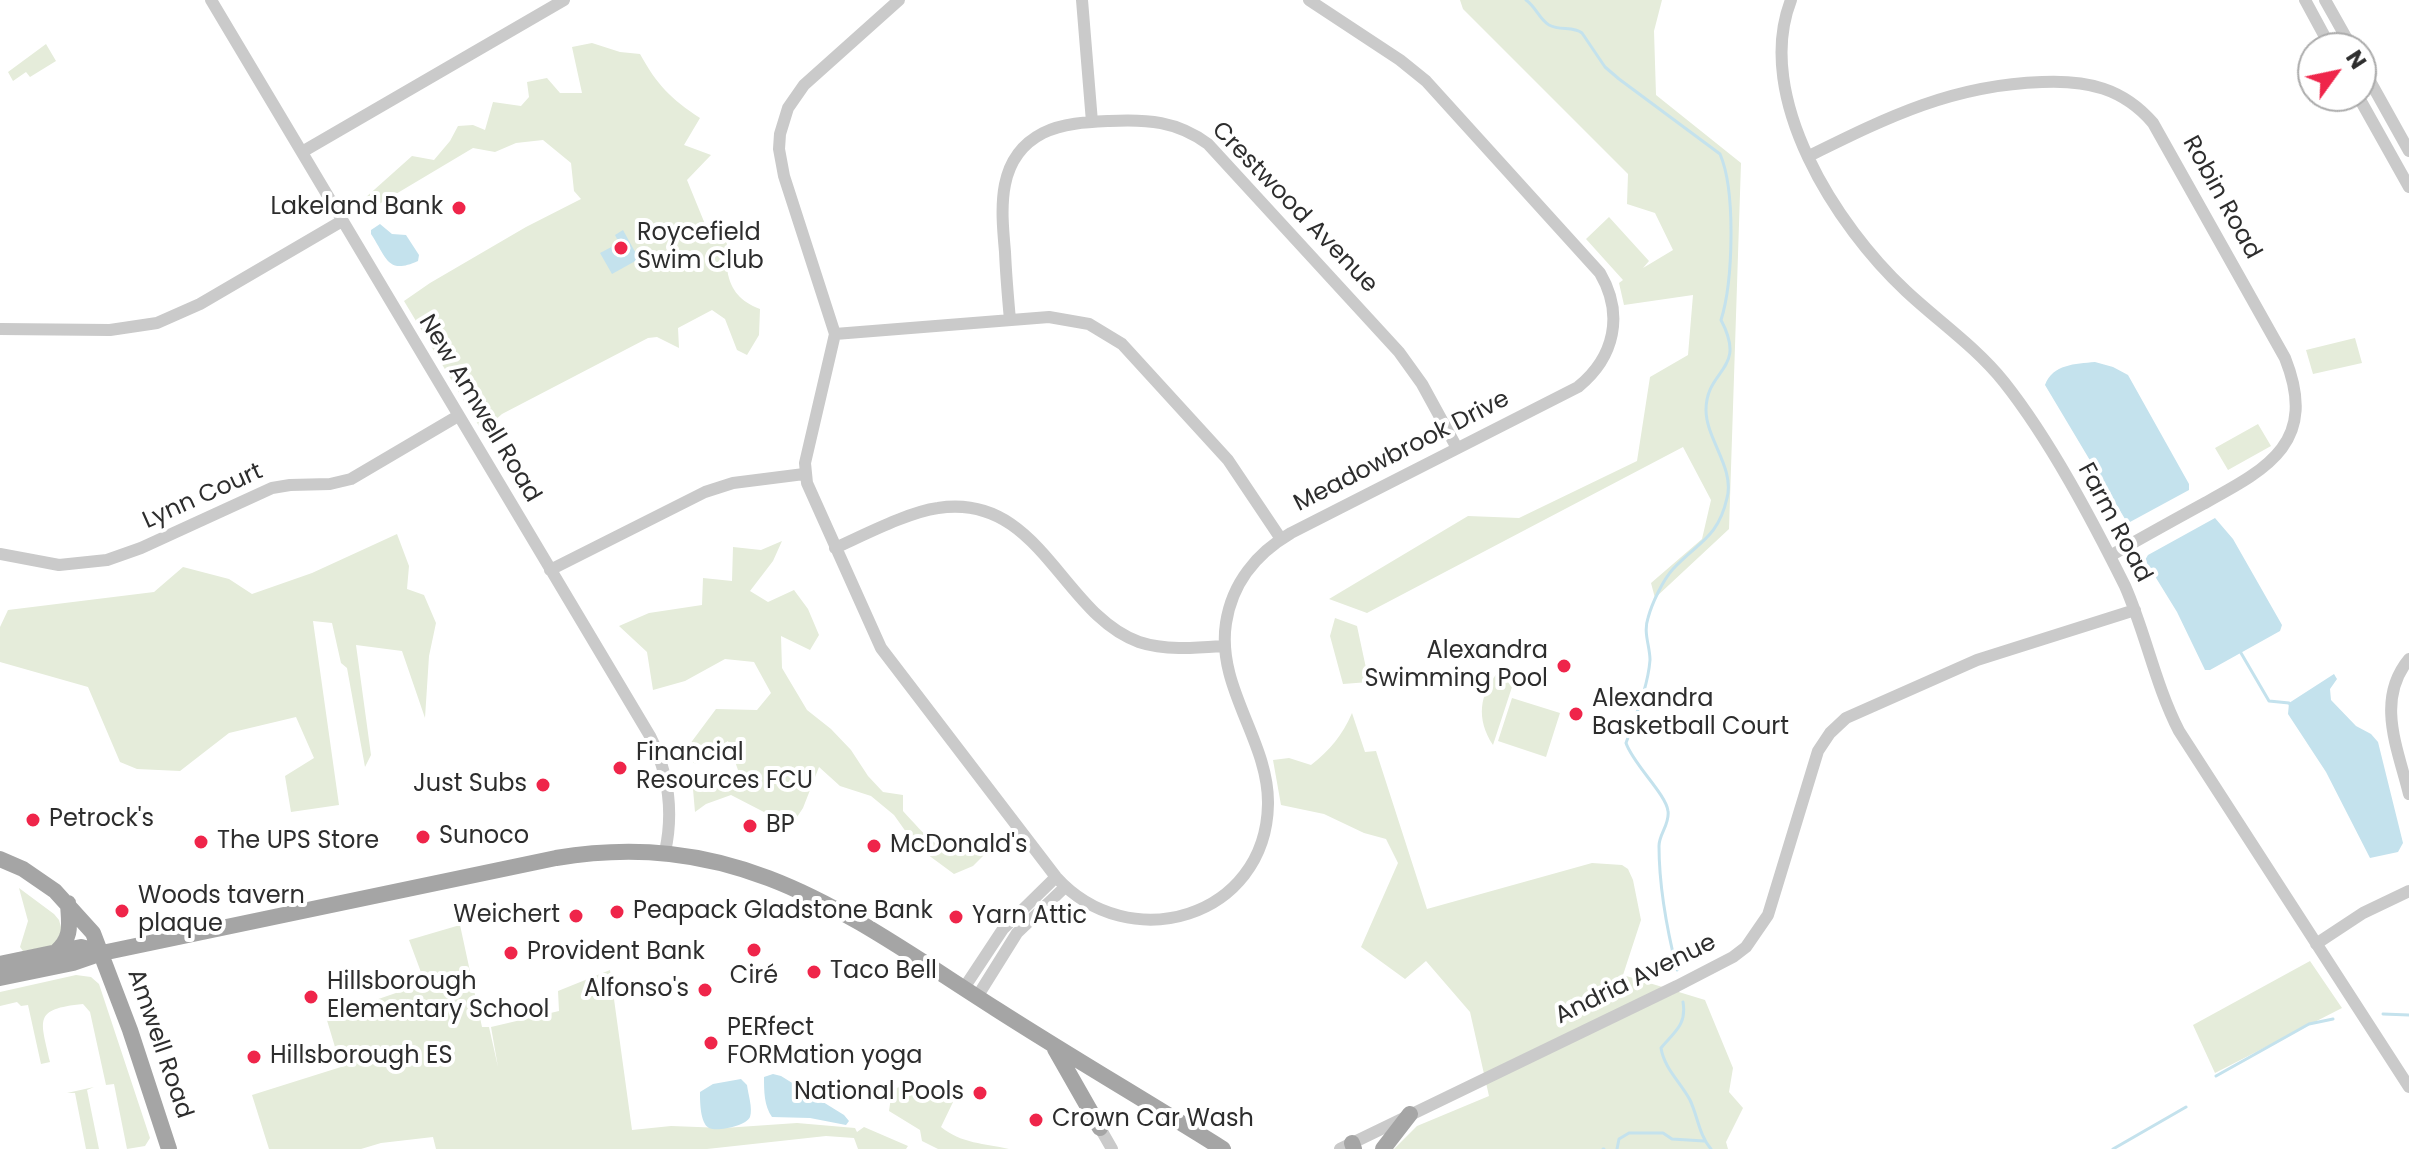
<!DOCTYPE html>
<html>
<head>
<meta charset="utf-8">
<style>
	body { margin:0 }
	#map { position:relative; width:2409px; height:1149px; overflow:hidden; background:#fff; font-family:Poppins,sans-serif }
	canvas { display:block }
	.north { position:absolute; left:2297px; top:32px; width:80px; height:80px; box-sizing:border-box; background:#fff; border:2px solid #ababab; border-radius:50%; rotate:57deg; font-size:22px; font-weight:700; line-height:32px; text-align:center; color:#2d2d2d }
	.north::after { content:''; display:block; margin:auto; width:28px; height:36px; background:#ef254a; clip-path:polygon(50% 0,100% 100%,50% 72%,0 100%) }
</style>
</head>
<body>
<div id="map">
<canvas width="2409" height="1149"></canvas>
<div class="north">N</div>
</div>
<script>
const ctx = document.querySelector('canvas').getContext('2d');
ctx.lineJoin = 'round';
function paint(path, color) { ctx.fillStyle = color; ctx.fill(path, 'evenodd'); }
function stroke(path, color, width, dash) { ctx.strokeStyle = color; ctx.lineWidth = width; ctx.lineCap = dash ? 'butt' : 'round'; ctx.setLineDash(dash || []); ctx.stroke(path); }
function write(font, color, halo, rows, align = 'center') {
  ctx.font = font + ' Poppins,sans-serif'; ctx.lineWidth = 8; ctx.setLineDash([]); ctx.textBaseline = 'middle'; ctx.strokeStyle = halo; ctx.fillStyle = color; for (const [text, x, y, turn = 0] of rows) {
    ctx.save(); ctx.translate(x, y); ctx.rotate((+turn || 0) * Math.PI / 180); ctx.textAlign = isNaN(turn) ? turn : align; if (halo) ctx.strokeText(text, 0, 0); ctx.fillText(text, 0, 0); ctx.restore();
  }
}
paint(new Path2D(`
	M1460 0H1662L1654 31 1656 95 1741 163 1729 529 1655 598 1651 583 1702 539 1711 500 1683 447 1367 613 1329 599 1468 516 1519 518 1637 461 1650 377 1688 355 1693 295 1624 305 1619 283 1623 280 1586 239 1609 217 1649 261 1643 268 1673 250 1655 213 1627 204 1628 174 1463 9Z
	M592 43 620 52 640 54C657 85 671 99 700 118L684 145 711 155 687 180 707 229 728 225C726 261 720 294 760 309L759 335 747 355 737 350 725 319 712 310 678 328 679 348 657 337 648 338 502 414 485 429 483 425 479 426 404 301 430 283 526 227 581 199 574 191 571 163 543 140 516 143 495 152 473 148 374 207 365 198 412 156 434 160 450 141 458 126 473 125 485 130 493 102 521 106 529 97 527 82 547 78 560 93H582L572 47Z
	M46 44 56 61 30 77 26 72 13 81 8 72Z
	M2355 338 2362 363 2313 374 2306 350Z
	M2258 424 2271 446 2228 470 2215 448Z
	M397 534 409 566 407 589 424 595 436 623 429 656 425 718 402 651 356 645 371 755 365 767 347 668 341 663 332 623 313 621 339 805 291 812 285 776 314 758 296 717 229 733 180 771 137 769 120 762 88 687 0 662V627L8 610 154 592 183 567 229 579 252 594 312 573Z
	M782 541 773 561 750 591 768 602 794 590 808 609 819 635 810 650 781 636 782 668 807 710 831 729 851 750 868 776 883 792 903 795V811C936 847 945 861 996 843L973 866 954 874 916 846 894 815 871 796 840 786 819 767 803 808 791 826 731 795 706 804 695 812 692 778 718 782 739 773 728 741 696 764 681 756 716 709 757 710 771 693 754 662 725 659 685 681 653 690 647 652 619 626 649 613 702 605 703 578 732 581 733 547 761 550Z
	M1335 618 1357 626 1369 682 1343 684 1330 636Z
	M1499 671 1512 687 1493 745C1476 719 1479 694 1499 671Z
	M1512 698 1560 713 1546 757 1498 741Z
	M1352 713 1365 752 1376 751 1427 909 1592 863 1622 865 1628 869 1633 880 1641 920 1623 975 1705 1000 1733 1068 1729 1092 1743 1108 1726 1142 1728 1149H1394L1417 1126 1489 1096 1470 1012 1426 961 1405 979 1361 947 1398 863 1386 839 1364 833 1324 814 1281 805 1273 760 1289 758 1311 765C1330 750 1342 736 1352 713Z
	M19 888 54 914 59 920 62 931 53 946 23 951 20 947 28 921Z
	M460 925 482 1027H489L498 1067 491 1027 559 1011 558 991 610 970 632 1130 671 1126 724 1128 797 1123 855 1128 857 1132 864 1127 908 1146 906 1149H858L854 1138 826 1136 707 1149H436L433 1137 381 1143 361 1149H269L252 1095 341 1067 326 1017 425 983 409 940Z
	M2310 961 2342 1008 2215 1073 2193 1025Z
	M76 975 91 977 99 984 150 1138 145 1146 127 1149 114 1084 106 1085 90 1012 83 1004C32 1009 41 1020 50 1062L41 1064 28 1005 21 1006 17 1002 0 1006V992Z
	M948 1082 954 1100 941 1127C962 1144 984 1143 1009 1149H938L922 1141 920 1130 889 1111 892 1090 909 1083 926 1101 933 1096 938 1084Z
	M94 1087 87 1090 99 1149H86L75 1093H67Z`), '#e5ecda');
paint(new Path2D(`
	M380 224 392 234 406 235 419 255 418 261C387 275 387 258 371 234V230Z
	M623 230 639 259 612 274 600 253 619 243 615 235Z
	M2095 362 2113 367 2128 375 2189 484V490L2130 522 2125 519 2045 385C2053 364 2075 364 2095 362Z
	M2215 518 2233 539 2282 625 2280 631 2210 670H2205L2177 612 2145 560 2148 555Z
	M2334 674 2337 679 2330 689 2331 700 2356 726 2371 734 2378 742 2403 843 2398 852 2370 858 2326 772 2288 714 2289 703Z
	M773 1074 781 1076 844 1115 849 1121 846 1125 810 1118 772 1117C764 1106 764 1091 764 1077Z
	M741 1079 747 1085C748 1094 753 1108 750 1117 746 1126 717 1132 709 1128 700 1123 700 1101 700 1092L713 1084Z`), '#c4e2ed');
stroke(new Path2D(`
	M1526 0C1536 7 1539 19 1549 25 1560 31 1573 26 1582 33L1605 67 1619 79 1720 154C1736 191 1733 282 1721 320 1748 371 1706 368 1706 410 1706 439 1735 468 1727 498 1718 538 1698 542 1673 569 1663 580 1652 603 1648 618 1643 633 1650 646 1650 660 1648 687 1635 717 1626 743 1633 764 1666 794 1668 811 1670 824 1659 834 1659 846 1659 888 1667 930 1677 970
	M2241 653 2269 701 2289 703 2291 706
	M1683 1002C1687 1025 1674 1032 1661 1048 1664 1068 1681 1083 1690 1100 1698 1117 1699 1135 1711 1149
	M2383 1014 2409 1015
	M2216 1076 2309 1024 2333 1019
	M1603 1149H1604
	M1617 1149 1619 1139 1629 1133H1663L1672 1139 1704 1141
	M2113 1149 2186 1107`), '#c4e2ed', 3);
stroke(new Path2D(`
	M211 0 650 736C669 774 674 811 665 852
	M899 0 804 85 788 108 780 134 779 149 784 176 835 334 805 463 807 483 881 648 1056 877C1129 958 1266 918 1268 804 1269 741 1216 688 1226 623 1232 583 1257 553 1291 533L1578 387C1615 357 1624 314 1600 273L1426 81 1400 60 1309 0
	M1082 0 1092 122
	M1791 0C1753 97 1837 227 1906 291 1938 321 1976 347 2004 382 2050 440 2092 520 2125 586 2146 634 2155 684 2179 731L2409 1087
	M2305 0 2331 48
	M2325 0 2352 48
	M2361 65 2409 151
	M2358 96 2409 187
	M302 152 564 0
	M1809 156C1888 117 1952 85 2042 82 2087 80 2123 88 2153 123L2285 358C2319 443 2267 469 2203 504 2172 521 2141 538 2110 556
	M1010 320C1008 298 1006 275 1005 252 1001 208 996 157 1043 133 1063 123 1088 122 1109 121 1147 119 1177 121 1208 144L1399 352 1422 384 1457 448
	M0 329 110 330 157 323 200 304 342 221
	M835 334 1049 317 1089 324 1122 344 1228 460 1281 539
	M835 548C864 535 908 512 938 508 1040 492 1062 615 1139 642 1166 651 1197 648 1224 646
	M0 554 59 565 107 560 141 548 272 488 290 485 330 484 351 479 458 416
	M550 570 705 492 733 483 804 474
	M2409 659C2375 700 2398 749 2409 794
	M2316 944 2363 913 2409 891
	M964 988 1003 929 1056 877
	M977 997 1017 933 1065 887
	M1100 1128 1112 1149
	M1340 1149 1677 986 1733 957 1746 947 1768 915 1818 751 1830 733 1846 718 1977 660 2135 610`), '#cacaca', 12);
stroke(new Path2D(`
	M0 859 23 869 55 891 93 933 130 1030 169 1149
	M56 952C73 937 69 924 68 903
	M0 964 81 947 100 952
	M0 978 73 963 102 953 556 858C740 827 850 916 996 1009 1071 1057 1148 1102 1223 1149
	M1055 1049 1100 1128
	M1352 1143 1354 1149
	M1383 1149 1410 1114`), '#a5a5a5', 16);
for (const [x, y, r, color] of [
	[459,208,8,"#ef254a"],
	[621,248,8,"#ef254a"],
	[1564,666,8,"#ef254a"],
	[1576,714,8,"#ef254a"],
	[620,768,8,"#ef254a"],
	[543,785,8,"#ef254a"],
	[33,820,8,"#ef254a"],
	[750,826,8,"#ef254a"],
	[423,837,8,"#ef254a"],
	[201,842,8,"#ef254a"],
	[874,846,8,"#ef254a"],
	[122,911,8,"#ef254a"],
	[617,912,8,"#ef254a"],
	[576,916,8,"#ef254a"],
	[956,917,8,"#ef254a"],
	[754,950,8,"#ef254a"],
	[511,953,8,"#ef254a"],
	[814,972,8,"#ef254a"],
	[705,990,8,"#ef254a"],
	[311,997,8,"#ef254a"],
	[711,1043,8,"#ef254a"],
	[254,1057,8,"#ef254a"],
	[980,1093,8,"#ef254a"],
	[1036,1120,8,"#ef254a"]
]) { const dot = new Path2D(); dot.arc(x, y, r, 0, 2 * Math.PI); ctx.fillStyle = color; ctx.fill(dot); stroke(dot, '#fff', 3); }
write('24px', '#2d2d2d', '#fff', [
	["Robin Road",2221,198,61],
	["Crestwood Avenue",1294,208,46],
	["New Amwell Road",479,409,59],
	["Meadowbrook Drive",1402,452,-27],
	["Lynn Court",203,497,-24],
	["Farm Road",2114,523,62],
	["Andria Avenue",1636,980,-26],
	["Amwell Road",159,1044,71]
]);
write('24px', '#2d2d2d', '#fff', [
	["Lakeland Bank",443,208,"right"],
	["Roycefield",637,234],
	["Swim Club",637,262],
	["Alexandra",1548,652,"right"],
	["Swimming Pool",1548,680,"right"],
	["Alexandra",1592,700],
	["Basketball Court",1592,728],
	["Financial",636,754],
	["Resources FCU",636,782],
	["Just Subs",527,785,"right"],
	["Petrock's",49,820],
	["BP",766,826],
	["Sunoco",439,837],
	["The UPS Store",217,842],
	["McDonald's",890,846],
	["Woods tavern",138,897],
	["plaque",138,925],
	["Peapack Gladstone Bank",633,912],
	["Weichert",560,916,"right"],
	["Yarn Attic",972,917],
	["Provident Bank",527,953],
	["Taco Bell",830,972],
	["Ciré",754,977,"center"],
	["Hillsborough",327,983],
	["Elementary School",327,1011],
	["Alfonso's",689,990,"right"],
	["PERfect",727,1029],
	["FORMation yoga",727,1057],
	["Hillsborough ES",270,1057],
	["National Pools",964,1093,"right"],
	["Crown Car Wash",1052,1120]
], 'left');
</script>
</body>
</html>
